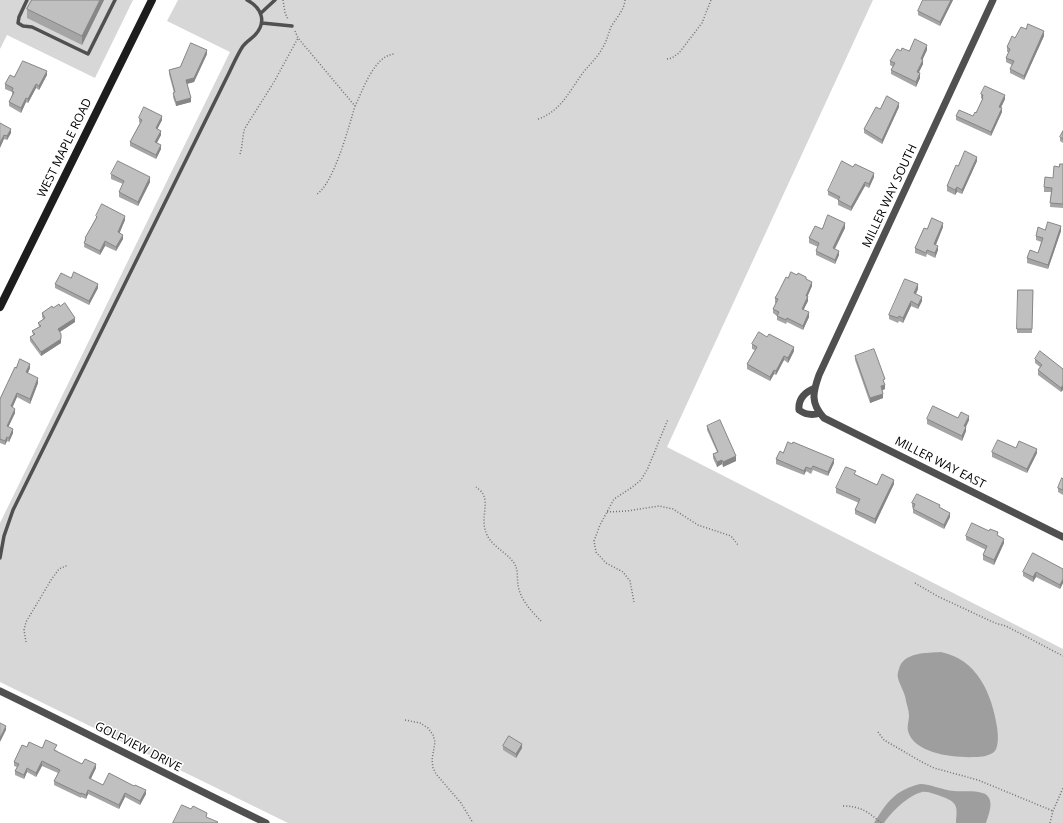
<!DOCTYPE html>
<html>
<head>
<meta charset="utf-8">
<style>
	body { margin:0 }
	canvas { display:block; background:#fff }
</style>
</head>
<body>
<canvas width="1063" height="823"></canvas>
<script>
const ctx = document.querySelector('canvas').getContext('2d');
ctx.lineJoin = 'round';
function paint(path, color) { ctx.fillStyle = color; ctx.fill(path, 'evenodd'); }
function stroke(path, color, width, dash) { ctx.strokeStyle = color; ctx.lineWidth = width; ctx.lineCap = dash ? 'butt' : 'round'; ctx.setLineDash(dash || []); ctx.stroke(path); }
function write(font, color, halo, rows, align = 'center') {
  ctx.font = font + ' "Open Sans",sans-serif'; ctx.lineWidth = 3; ctx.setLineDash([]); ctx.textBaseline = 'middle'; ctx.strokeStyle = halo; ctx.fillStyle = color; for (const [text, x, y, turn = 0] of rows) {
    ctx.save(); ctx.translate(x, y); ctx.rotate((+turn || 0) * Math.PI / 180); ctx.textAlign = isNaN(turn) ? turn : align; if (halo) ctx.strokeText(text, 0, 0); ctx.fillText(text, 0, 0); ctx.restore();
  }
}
paint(new Path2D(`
	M0 0H133L95 78 7 35 0 49Z
	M178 0H873L667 447 1063 649V823H288L0 682V523L230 52 167 21Z`), '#d7d7d7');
paint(new Path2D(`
	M941 652C977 659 992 694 997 727 998 734 999 745 995 751 990 756 981 757 975 757 955 758 914 754 908 731 907 726 909 720 909 716 909 711 907 705 906 701 905 692 900 686 898 678 897 675 898 672 899 669 903 652 927 653 941 652Z
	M920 784C931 784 942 790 954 791 963 792 973 790 982 793 985 793 988 796 989 798 993 805 988 816 986 823H956C957 808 959 803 943 797 937 795 928 791 922 792 909 795 891 812 884 823H874C888 801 894 791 920 784Z`), '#9e9e9e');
stroke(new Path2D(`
	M283 0 285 13 288 19
	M295 31 298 38 355 106C349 126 334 183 317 194
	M667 59 672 58 679 53 702 23 711 0
	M355 106C363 90 374 56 394 54
	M538 119C560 112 569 92 582 74 589 65 598 57 603 47 607 41 608 34 611 27 616 18 624 11 625 0
	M240 154C243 145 242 136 245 128L274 82 298 38
	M476 487C478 489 483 492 484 496 488 508 480 520 487 535 493 548 512 555 516 567 518 572 517 579 518 585 520 599 531 611 541 621
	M607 512 627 511 659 506 673 509 698 525 731 536 738 545
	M915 583 937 596 995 623 1006 626 1063 656
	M634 602 630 581 623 572 606 563 596 552 594 541 600 525 614 499 631 488 641 480 648 468 668 419
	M26 642 24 630 26 622 51 580 59 569 68 565
	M405 720 420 723 428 728 433 735 435 742 432 760 433 768 436 774 461 803 473 823
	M878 732 884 740 922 762 934 768 978 780 1053 811
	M843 806C860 806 869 812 881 823
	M1050 823 1053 811 1063 788`), '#727272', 1.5, [1, 2]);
stroke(new Path2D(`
	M27 0 19 17 18 23 23 26 32 27 88 54 115 0
	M261 13 275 0
	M262 23 292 26
	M0 558 4 536 13 510 227 77C232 67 237 55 243 46 246 42 251 39 255 35 267 22 262 8 247 0`), '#505050', 3.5);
stroke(new Path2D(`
	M993 0 819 375C813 392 810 403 824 418L1063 537
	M815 388C805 392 798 399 799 410 806 415 812 416 820 413
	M0 691C89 734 177 780 266 823`), '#505050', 7);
stroke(new Path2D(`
	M0 307 152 0`), '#1d1d1d', 8);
paint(new Path2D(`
	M32 0H104L82 45 27 18V9Z
	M923 0H953L940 26 918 15V11Z
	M1026 29 1044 36 1024 80 1010 73V69L1012 65 1006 62V58L1009 52H1007V47L1015 38Z
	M927 50 922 60 923 64 919 72 920 78 916 87 891 74V70L893 67 890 65V61L901 51Z
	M207 54 194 82 187 84 191 102 176 106 173 97 174 93 169 74V70L180 67Z
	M47 75 39 90 36 88 28 103 26 102 21 113 9 106V102L12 95V92L5 89V84L14 77Z
	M981 94 1005 99 1001 108 1002 112 991 136 956 120V116H973L976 113 982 101V99L981 98Z
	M899 107 882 144 864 133V129Z
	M139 118 162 120 157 129 161 135 157 143 161 149 156 159 130 146V142L140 123 139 122Z
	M0 123 11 133 7 140 4 139Z
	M1063 131V143L1060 141V137Z
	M977 161 962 194 957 192 955 195 947 191V186L958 166Z
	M1063 164V208L1050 207 1051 192H1044V187L1053 178 1059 167Z
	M111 174 150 182 138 206 119 197V192L123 184 111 179Z
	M874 177 869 188 865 186 851 211 838 205V200L828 195V191Z
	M96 216 125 220 119 233 123 239 116 251 105 246 100 255 84 247 85 238 96 218Z
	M943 227 936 245 938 250 935 258 927 254 926 257 915 253V248L927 229Z
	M845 228 835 249 839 255 835 264 816 255V251L818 247 809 243V238L822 229Z
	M1045 230 1061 231 1048 269 1027 263V258L1038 253 1041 242 1036 240V236Z
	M71 278 98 288 89 305 55 288V284Z
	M788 278 806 279 812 286 807 296 808 301 803 310 809 317 803 330 787 322 786 324 777 320V316L773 313V309L776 303H775V298Z
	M918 289 916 294 922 301 918 309 911 306 903 323 899 321 898 323 889 319V315Z
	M1033 290 1032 333H1017V329Z
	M53 308 75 322 60 332 61 339V343L41 356 30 341V337L33 335 32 331 39 327 38 323 43 319 42 317V313Z
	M752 344 794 351 788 363 784 360 776 375 774 374 770 381 747 369V364L755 350 752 349Z
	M855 356 885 384V389L882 390 883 398 870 403 855 360Z
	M1035 359 1063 369 1061 392 1038 375V370L1040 367 1035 363Z
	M16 368H30L28 373 38 383 30 404 17 397 12 407 15 413 8 427 13 433 9 442 7 441 5 445 0 443V399Z
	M927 419 969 420 966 427V431L962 441 927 424Z
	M707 426 736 461 723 467 722 464 717 467 713 458V454L717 452 707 430Z
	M1016 448 1037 453 1027 473 992 457V452Z
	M783 453 834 463 828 476 813 470 811 474 806 471 804 475 776 464V459Z
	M856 475 877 485 894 484 875 524 855 514V510L859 503 836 493V488Z
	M1063 479V495L1058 492V488Z
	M912 503 940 508 950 517 944 529 913 513V508L912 507Z
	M966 536H998L1004 543 994 565 983 560V555L986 550 966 540Z
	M1063 569V583L1060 589 1036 577 1033 582 1023 576V572Z
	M503 746 522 748 516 758 503 750Z
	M27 747 57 750 56 751 82 764 96 768 90 779 103 785 146 794 140 805 125 797 119 809 88 794 86 799 81 797V798L54 785V781L58 773 42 766 36 777 27 772 24 779 15 775V771L17 767 14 766V762Z`), '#a5a5a5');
paint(new Path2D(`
	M100 0H104L82 45V36Z
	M951 0H953L940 26V22Z
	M1044 31V36L1024 80V76Z
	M927 45V50L921 63V59Z
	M207 50V54L194 82 186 84V80Z
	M923 60V64L917 76V72Z
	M47 71V75L39 90V86Z
	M920 73V78L916 87V82Z
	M36 84V88L28 103V99Z
	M1005 95V99L999 111V107Z
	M26 98V102L21 113V108Z
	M191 98V102L176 106V102Z
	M899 103V107L882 144V140Z
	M1002 108V112L991 136V132Z
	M162 116V120L156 132V128Z
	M11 129V133L7 140V136Z
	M161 131V135L155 146V142Z
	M4 135V139L0 148V143Z
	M161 145V149L156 159V155Z
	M977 157V161L962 194V190Z
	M874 173V177L869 188V184Z
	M150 177V182L138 206V202Z
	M865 182V186L851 211V207Z
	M957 187V192L955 195V190Z
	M125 216V220L118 237V232Z
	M845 223V228L833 252V248Z
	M943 223V227L934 249V244Z
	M1061 226V231L1048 269V265Z
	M123 235V239L116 251V247Z
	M105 241V246L100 255V251Z
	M938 246V250L935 258V253Z
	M839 251V255L835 264V260Z
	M812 282V286L806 300V296Z
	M98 284V288L89 305V301Z
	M918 284V289L914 298V293Z
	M808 296V301L802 313V309Z
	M922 297V301L918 309V305Z
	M911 301V306L903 323V318Z
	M809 312V317L803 330V326Z
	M75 318V322L58 333V329Z
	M61 334V343L41 356V352Z
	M794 347V351L788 363V358Z
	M784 356V360L776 375V371Z
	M30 364V368L26 377V372Z
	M774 370V374L770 381V377Z
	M38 378V383L30 404V399Z
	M885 385V389L881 391V386Z
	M1063 385V390L1061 392V388Z
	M17 393V397L11 411V406Z
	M883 394V398L870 403V398Z
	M15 409V413L7 430V426Z
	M969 416V420L964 430V426Z
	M966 427V431L962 441V436Z
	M13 429V433L9 442V438Z
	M7 437V441L5 445V441Z
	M1037 449V453L1027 473V469Z
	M736 456V461L723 467V462Z
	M834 459V463L828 476V472Z
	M722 460V464L717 467V462Z
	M806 467V471L804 475V471Z
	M894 480V484L875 524V519Z
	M950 513V517L944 529V525Z
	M1004 539V543L994 565V560Z
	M1036 572V577L1033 582V577Z
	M1063 579V583L1060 589V585Z
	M6 726V730L0 742V738Z
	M522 744V748L516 758V754Z
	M42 761V766L36 777V773Z
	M96 764V768L89 783V778Z
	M27 768V772L24 779V775Z
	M88 790V794L86 799V795Z
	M146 790V794L140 805V801Z
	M125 793V797L119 809V805Z`), '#868686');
const building = new Path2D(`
	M32 0H100L82 36 27 9Z
	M923 0H951L940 22 918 11Z
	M1028 24 1044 31 1024 76 1010 69 1014 61 1006 58 1010 49 1007 47 1012 36 1015 38 1021 27 1026 29Z
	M915 39 927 45 921 59 923 60 917 72 920 73 916 82 891 70 895 63 890 61 897 49 901 51 902 48 909 51Z
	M191 43 207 50 194 78 186 80 191 98 176 102 173 93 175 92 169 70 180 67Z
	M23 61 47 71 39 86 36 84 28 99 26 98 21 108 9 102 14 92 12 91 13 88 5 84 10 75 14 77Z
	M985 86 1005 95 999 107 1002 108 991 132 956 116 959 110 973 116 975 112 976 113 983 98H982L983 95 981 94Z
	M887 96 899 103 882 140 864 129 876 107 880 109Z
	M144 107 162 116 156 128 161 131 155 142 161 145 156 155 130 142 142 120 139 118Z
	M0 123 11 129 7 136 4 135 0 143Z
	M1063 131V139L1060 137Z
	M965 151 977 157 962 190 957 187 955 190 947 186 956 165 958 166Z
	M118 161 150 177 138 202 119 192 124 181 111 174Z
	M842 161 853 167 855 164 874 173 869 184 865 182 851 207 838 200 840 197 828 191Z
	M1060 164H1063V204L1050 203 1052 188 1044 187 1045 177 1053 178 1054 166 1059 167Z
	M102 204 125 216 118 232 123 235 116 247 105 241 100 251 84 243 86 239 85 238 97 217 96 216Z
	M828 215 845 223 833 248 839 251 835 260 816 251 819 243 809 238 815 226 822 229Z
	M932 218 943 223 934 244 938 246 935 253 927 250 926 253 915 248 924 228 927 229Z
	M1048 222 1061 226 1048 265 1027 258 1030 250 1038 253 1043 238 1036 236 1038 227 1045 230Z
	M74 272 98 284 89 301 55 284 61 273 71 278Z
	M791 272 797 275 798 273 806 277V279L812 282 806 296H808L802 309 809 312 803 326 787 318 786 320 777 316 779 312 773 309 778 299 775 298 779 291 786 277 788 278Z
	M905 279 918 284 914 293 922 297 918 305 911 301 903 318 899 316 898 318 889 315Z
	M1018 290H1033L1032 329H1017Z
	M65 303 75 318 58 329 61 334V339L41 352 30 337 35 334 32 331 41 326 38 323 45 318 42 313 52 306 53 308 59 304 60 306Z
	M759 332 767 337 769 334 794 347 788 358 784 356 776 371 774 370 770 377 747 364 757 347 752 344Z
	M874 349 885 379 883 380 885 385 881 386 883 394 870 398 855 356Z
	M1040 351 1063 369V385L1061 388 1038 370 1042 365 1035 359Z
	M20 359 30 364 26 372 38 378 30 399 17 393 11 406 15 409 7 426 13 429 9 438 7 437 5 441 0 439V399L15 367 16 368Z
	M933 406 958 418 961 412 969 416 964 426 966 427 962 436 927 419Z
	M720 420 736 456 723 462 722 460 717 462 713 454 718 452 707 426Z
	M998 440 1016 448 1019 441 1037 449 1027 469 992 452Z
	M788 442 792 444 793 442 834 459 828 472 813 466 811 469 806 467 804 471 776 459 780 451 783 453Z
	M846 467 856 471 854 474 877 485 882 474 894 480 875 519 855 510 860 499 836 488Z
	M1062 478 1063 479V490L1058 488Z
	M917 494 940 505 939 507 950 513 944 525 913 509 915 504 912 503Z
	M972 523 989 531 990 529 998 532 997 535 1004 539 994 560 983 555 987 546 966 536Z
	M1033 553 1063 569V579L1060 585 1036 572 1033 577 1023 572Z
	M0 723 6 726 0 738Z
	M509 736 522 744 516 754 503 746Z
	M46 740 57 745 54 750 82 764 85 759 96 764 89 778 103 785 109 773 134 786 135 785 146 790 140 801 125 793 119 805 88 790 86 795 81 793V794L54 781 60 770 42 761 36 773 27 768 24 775 15 771 19 764 14 762 22 745 27 747 29 742 42 748Z
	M182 805 191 809 193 806 207 813 206 817 218 822 217 823H173Z`);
paint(building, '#c0c0c0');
stroke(building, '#868686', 1);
write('12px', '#000', '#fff', [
	["WEST MAPLE ROAD",65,148,-64],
	["MILLER WAY SOUTH",890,196,-65],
	["MILLER WAY EAST",940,463,27],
	["GOLFVIEW DRIVE",138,747,27]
]);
</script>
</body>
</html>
